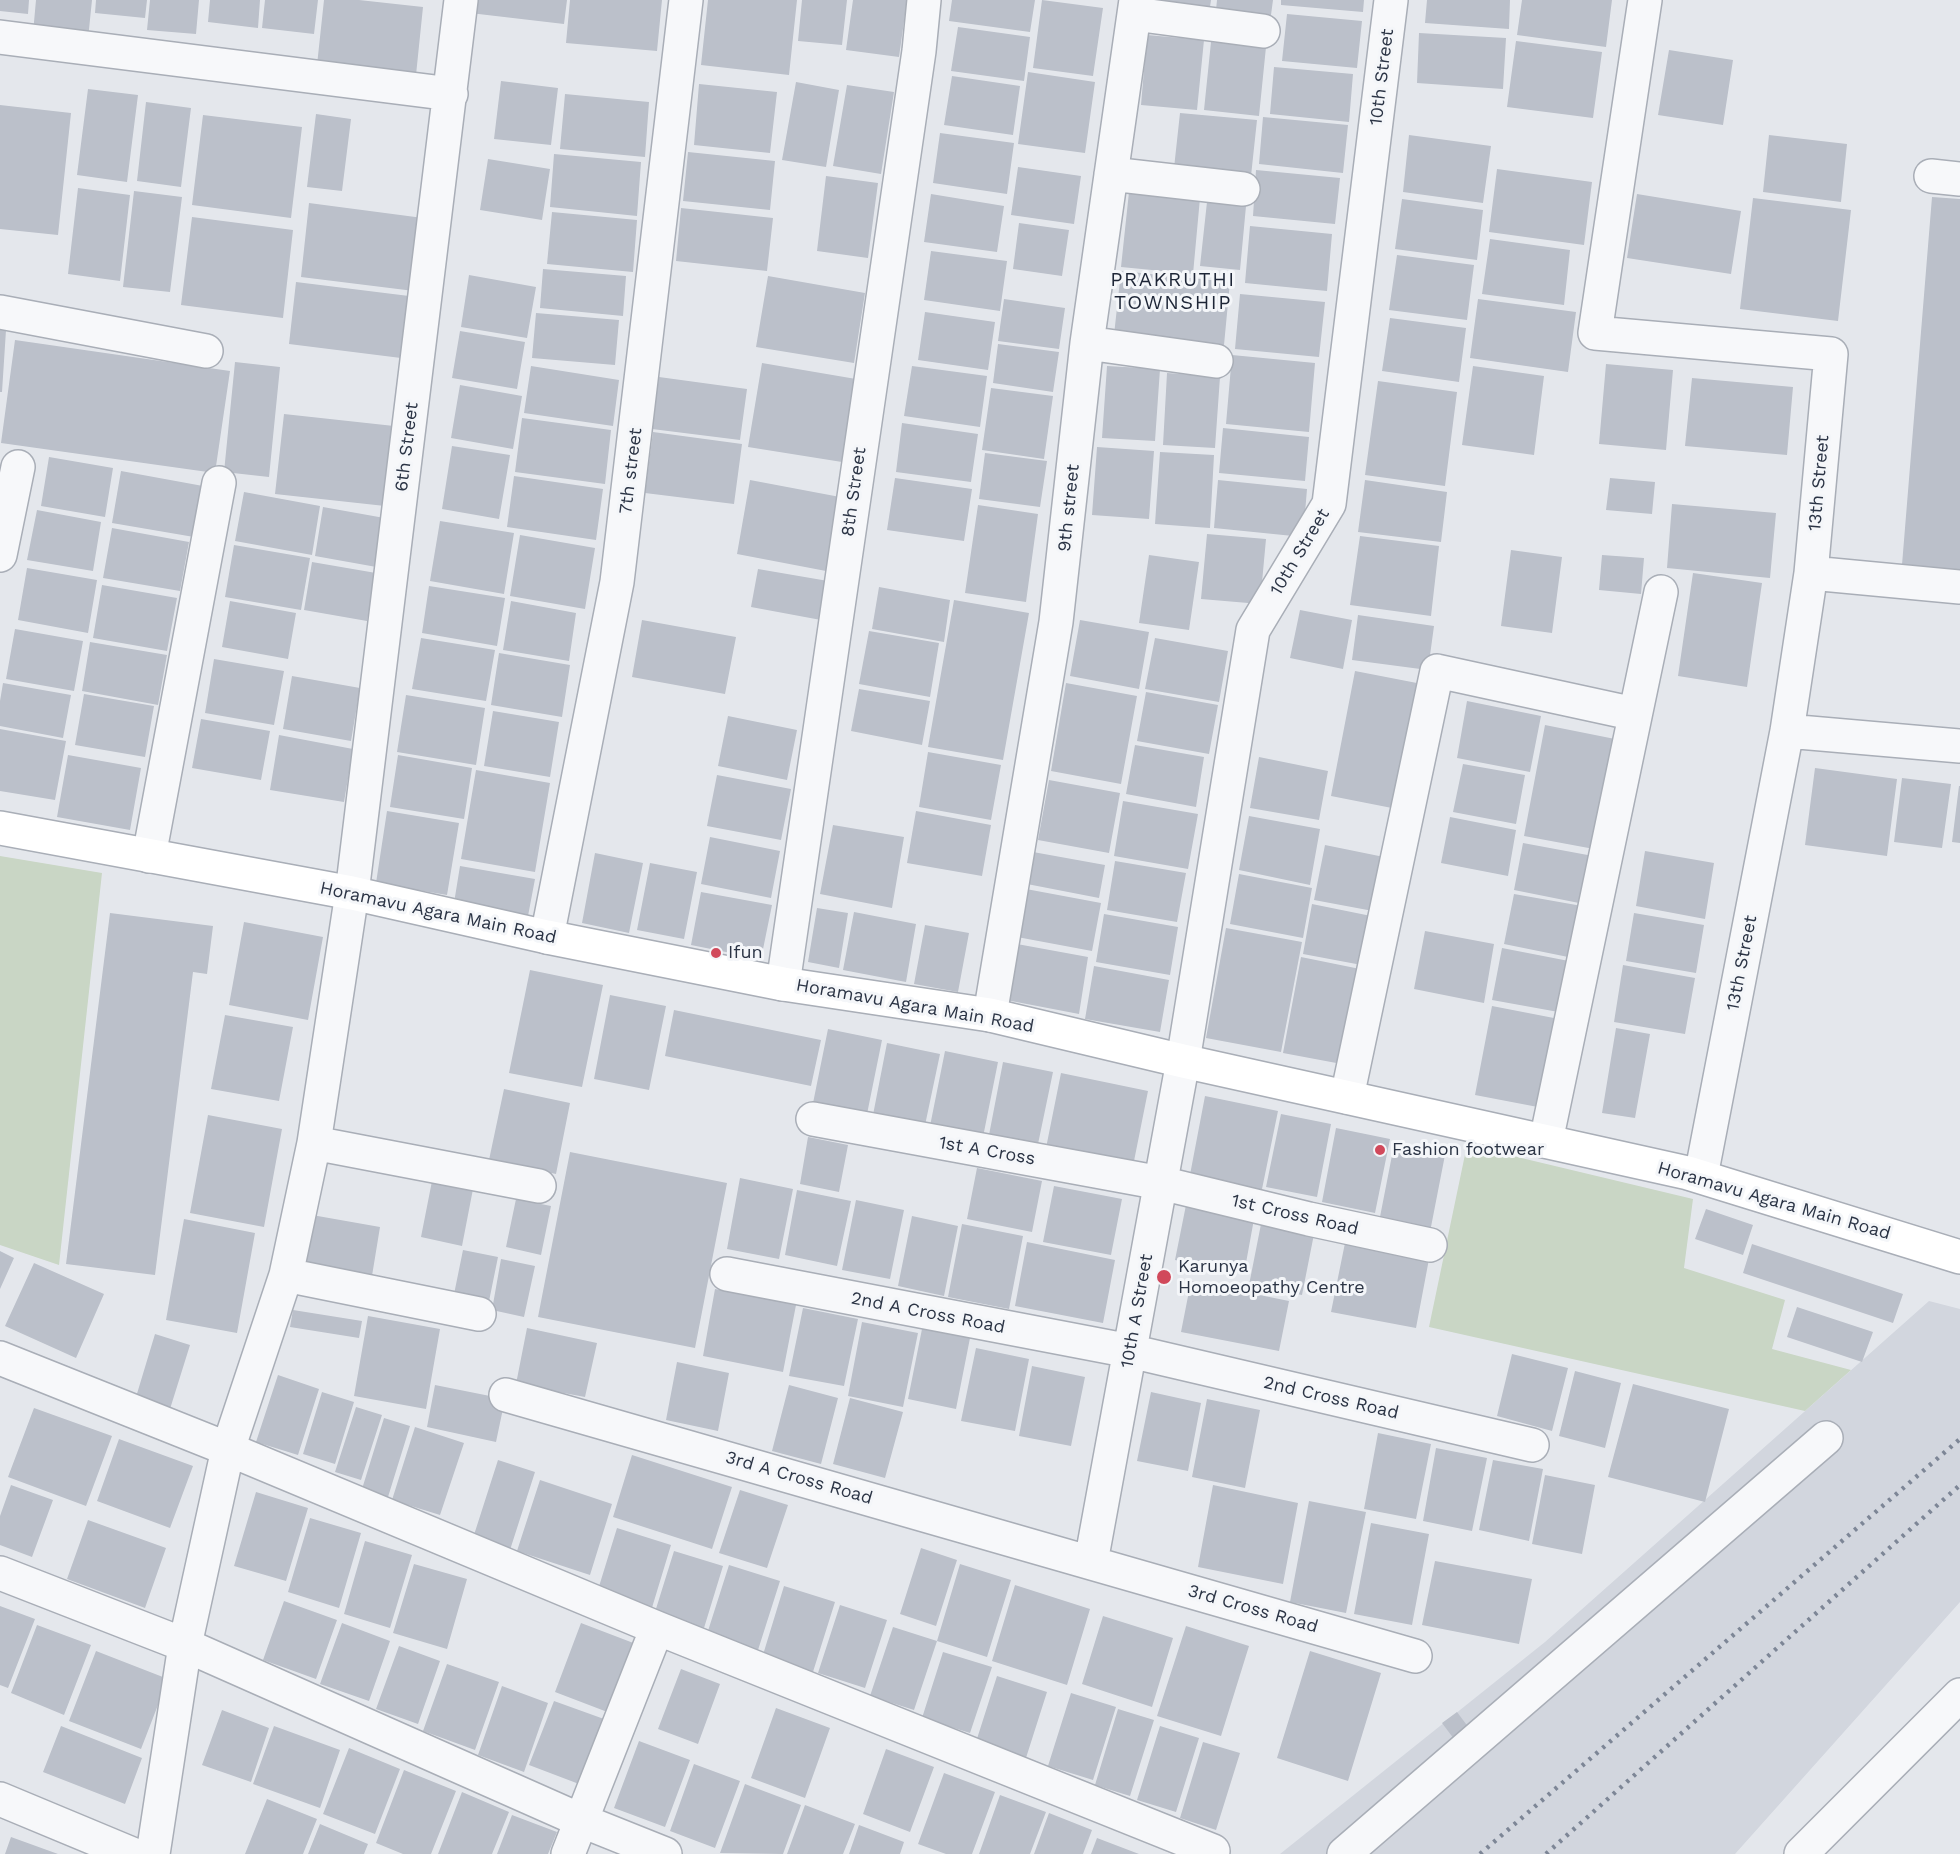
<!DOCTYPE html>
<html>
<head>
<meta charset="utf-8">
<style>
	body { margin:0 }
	canvas { display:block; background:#e4e7ec }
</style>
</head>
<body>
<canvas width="1960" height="1854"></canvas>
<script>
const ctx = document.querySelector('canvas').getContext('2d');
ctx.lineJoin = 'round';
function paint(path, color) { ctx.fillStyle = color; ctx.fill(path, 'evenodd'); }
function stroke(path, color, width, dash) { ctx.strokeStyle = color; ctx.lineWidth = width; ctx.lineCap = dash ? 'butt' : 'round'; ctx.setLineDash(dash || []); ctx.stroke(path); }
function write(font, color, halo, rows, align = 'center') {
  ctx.font = font + ' "Work Sans",sans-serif'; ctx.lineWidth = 6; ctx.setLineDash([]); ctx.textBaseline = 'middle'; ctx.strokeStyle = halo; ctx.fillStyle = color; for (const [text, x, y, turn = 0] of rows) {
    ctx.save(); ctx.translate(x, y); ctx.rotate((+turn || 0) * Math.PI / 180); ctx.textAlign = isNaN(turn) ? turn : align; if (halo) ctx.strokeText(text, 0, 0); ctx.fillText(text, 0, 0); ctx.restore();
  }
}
paint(new Path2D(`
	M1929 1301 1960 1309V1602L1735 1854H1280L1545 1642Z`), '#d2d6de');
paint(new Path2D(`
	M0 856 102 873 59 1265 0 1245Z
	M1467 1145 1693 1199 1684 1268 1785 1300 1772 1349 1851 1370 1805 1411 1429 1327Z`), '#c9d6c5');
paint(new Path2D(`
	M0 0H29L28 14 0 11Z
	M36 0H92L88 39 33 33Z
	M96 0H147L145 18 95 13Z
	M150 0H199L196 34 147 30Z
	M210 0H260L258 28 208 22Z
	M265 0H318L314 34 262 28Z
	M324 0H359L423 7 416 75 317 65Z
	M471 0H567L564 24 470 13Z
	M570 0H662L657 51 566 43Z
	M708 0H797L789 75 701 65Z
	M802 0H847L842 45 798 41Z
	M853 0H907L899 57 846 50Z
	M952 0H1035L1030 32 949 21Z
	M1042 0 1103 8 1093 76 1033 68Z
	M1153 0H1211L1209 14Z
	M1217 0H1273L1271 15 1216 10Z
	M1281 0H1364L1363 12 1281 5Z
	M1427 0H1510L1509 29 1425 23Z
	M1522 0H1612L1606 47 1517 35Z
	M1287 14 1362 21 1357 68 1282 61Z
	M958 27 1030 37 1024 81 951 71Z
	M1419 33 1506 38 1503 89 1417 83Z
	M1147 35 1204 40 1197 110 1141 105Z
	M1516 41 1602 52 1593 118 1507 107Z
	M1211 42 1266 47 1259 116 1204 110Z
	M1669 50 1733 60 1723 125 1658 115Z
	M1274 67 1353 74 1349 122 1270 114Z
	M1028 72 1095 82 1085 153 1018 144Z
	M952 76 1020 86 1013 135 944 125Z
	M501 81 558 88 551 145 494 139Z
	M796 82 839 90 826 167 782 160Z
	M699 84 777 92 770 153 694 145Z
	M847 85 894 92 881 174 833 166Z
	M88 89 138 95 127 182 77 175Z
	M565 94 649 102 645 157 560 149Z
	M146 102 191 108 181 187 137 181Z
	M0 105 71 113 58 235 0 229Z
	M1180 113 1257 120 1251 176 1174 168Z
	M316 114 351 119 342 191 307 187Z
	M203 115 302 127 291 218 192 205Z
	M1263 117 1348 125 1343 173 1259 164Z
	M940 133 1014 143 1007 194 933 183Z
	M1409 135 1491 146 1483 203 1403 192Z
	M1769 135 1847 144 1841 202 1763 192Z
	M688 152 775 161 770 210 683 201Z
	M554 154 641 162 637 216 550 207Z
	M488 159 550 169 542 220 480 210Z
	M1018 167 1081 176 1074 224 1011 215Z
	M1497 169 1592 182 1584 245 1489 232Z
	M1256 170 1340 178 1335 224 1253 216Z
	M826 176 878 183 868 258 817 251Z
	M78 188 130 195 120 281 68 274Z
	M134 191 182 197 170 292 123 287Z
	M1129 192 1200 198 1193 274 1121 267Z
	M931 194 1004 206 997 252 924 242Z
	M1637 194 1741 211 1731 274 1627 258Z
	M1932 197 1960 199V582L1901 577Z
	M1753 198 1851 210 1838 321 1740 309Z
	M1402 199 1483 210 1477 260 1395 249Z
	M1207 202 1246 206 1240 270 1200 266Z
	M309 203 423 218 414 291 301 277Z
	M681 208 773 218 767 271 676 261Z
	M552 212 637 220 633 272 547 264Z
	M192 217 293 230 283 318 181 305Z
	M1019 223 1069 230 1062 276 1013 269Z
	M1250 226 1332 234 1327 291 1245 283Z
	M1490 239 1570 250 1564 305 1482 294Z
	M931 251 1007 261 1000 311 924 300Z
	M1397 255 1474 265 1467 320 1389 310Z
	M543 269 626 276 623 316 540 308Z
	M1121 271 1230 282 1224 345 1114 335Z
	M469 275 536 287 527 338 461 327Z
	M768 276 865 293 854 363 756 347Z
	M296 282 409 296 401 358 289 344Z
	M1240 294 1325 302 1319 357 1235 349Z
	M1004 299 1065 308 1059 349 998 341Z
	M1478 299 1576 312 1568 372 1470 358Z
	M925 312 995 322 988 370 918 360Z
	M536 313 619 320 615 365 532 358Z
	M1390 318 1466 328 1459 382 1382 371Z
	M0 330H6L2 392H0Z
	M460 331 525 342 517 389 452 378Z
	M15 340 230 371 215 473 1 443Z
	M998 344 1059 352 1053 392 993 383Z
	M1232 355 1315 363 1309 432 1226 424Z
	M235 362 280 367 269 477 224 472Z
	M762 363 856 379 842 462 748 447Z
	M1606 364 1673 370 1666 450 1599 444Z
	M531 366 619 380 613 426 524 413Z
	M912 366 987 376 980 427 904 416Z
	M1107 366 1160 369 1155 441 1102 438Z
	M1473 366 1544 376 1534 455 1462 445Z
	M1167 373 1220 377 1215 448 1163 445Z
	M659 377 747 389 740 440 652 429Z
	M1692 378 1793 387 1787 455 1685 446Z
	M1378 381 1457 392 1445 486 1365 475Z
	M460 385 522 396 513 449 451 438Z
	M991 388 1053 396 1044 459 982 450Z
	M284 414 394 426 385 506 275 494Z
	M522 418 611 430 605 484 515 472Z
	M902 423 978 434 971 482 896 472Z
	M1223 428 1309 437 1305 481 1219 473Z
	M653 432 742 444 734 504 645 493Z
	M452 446 510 455 499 519 442 509Z
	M1097 447 1154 451 1149 519 1092 515Z
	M1160 452 1214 455 1210 528 1155 524Z
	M985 453 1047 461 1040 507 979 499Z
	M49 457 113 468 105 517 41 506Z
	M121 471 203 486 194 537 112 523Z
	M514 476 603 489 596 540 507 527Z
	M895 478 972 489 964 541 887 530Z
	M1610 478 1655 482 1652 514 1606 510Z
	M750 480 840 497 826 571 737 554Z
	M1218 480 1307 489 1303 537 1214 528Z
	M1365 480 1447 492 1441 542 1358 532Z
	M244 492 320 506 312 555 235 541Z
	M1672 504 1776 513 1770 578 1667 568Z
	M978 505 1038 514 1026 602 965 593Z
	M323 507 390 519 382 568 315 556Z
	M37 510 101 522 93 571 27 560Z
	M440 521 514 533 504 594 430 581Z
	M112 528 189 542 180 591 103 578Z
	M1207 534 1266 539 1260 604 1201 599Z
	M520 535 595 548 585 609 510 596Z
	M1360 536 1439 546 1431 616 1350 605Z
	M234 545 310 558 301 610 225 597Z
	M1511 550 1562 557 1552 633 1501 626Z
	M1149 555 1199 562 1189 630 1139 623Z
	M1602 555 1644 558 1641 594 1599 590Z
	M312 562 376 573 367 621 304 610Z
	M27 568 97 580 88 633 18 620Z
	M758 569 828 581 821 620 751 607Z
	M1693 573 1762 583 1747 687 1678 676Z
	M102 585 177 598 167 651 93 638Z
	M429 586 505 598 497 646 422 633Z
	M879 587 950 600 944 642 872 629Z
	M954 600 1029 613 1003 760 928 747Z
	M230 601 296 613 288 659 222 647Z
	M511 601 576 613 569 661 503 650Z
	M1300 610 1352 620 1343 669 1290 658Z
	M1358 615 1434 626 1428 670 1352 660Z
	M642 620 736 637 725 694 632 677Z
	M1080 620 1149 632 1139 689 1070 676Z
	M15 629 83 641 74 691 6 679Z
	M869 631 939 643 930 697 859 684Z
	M421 638 495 650 486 701 412 689Z
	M1155 638 1228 651 1219 702 1145 689Z
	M90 642 167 655 158 705 82 691Z
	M499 653 570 665 562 717 491 705Z
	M214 659 284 671 274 725 205 713Z
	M1355 671 1422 684 1397 809 1331 796Z
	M292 676 360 688 351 741 283 729Z
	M3 683 71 695 63 738 0 726V701Z
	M1066 683 1137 696 1121 784 1051 771Z
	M859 689 930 701 922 745 851 731Z
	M1146 692 1218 705 1209 754 1137 741Z
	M84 694 154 706 145 757 75 745Z
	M406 695 485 708 476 765 397 752Z
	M1467 701 1541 716 1530 772 1457 758Z
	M493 711 559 722 550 777 484 766Z
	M728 716 797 730 787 780 718 766Z
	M201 719 270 731 261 780 192 768Z
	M1545 725 1615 739 1594 849 1524 836Z
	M0 729 66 741 55 800 0 791Z
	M279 735 353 749 344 802 270 790Z
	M1135 745 1204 757 1196 807 1126 794Z
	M928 752 1001 765 991 820 919 807Z
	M68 755 141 768 130 830 57 817Z
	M398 755 472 768 464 819 390 807Z
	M1259 757 1328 771 1319 820 1250 808Z
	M1463 764 1525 775 1516 824 1453 812Z
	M1815 768 1897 779 1887 856 1805 845Z
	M476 770 550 783 535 872 461 859Z
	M717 775 791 789 781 840 707 826Z
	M1902 778 1951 784 1942 848 1894 842Z
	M1049 780 1120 793 1109 853 1038 840Z
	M1959 786H1960V843L1952 842Z
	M1123 801 1198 814 1188 869 1114 856Z
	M387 811 459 823 447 895 376 883Z
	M916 811 991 825 982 876 907 863Z
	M1249 816 1320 829 1310 885 1239 870Z
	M1450 817 1516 830 1508 876 1441 863Z
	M833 825 904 837 892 908 820 894Z
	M710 837 780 851 771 898 701 884Z
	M1523 843 1593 856 1584 904 1514 890Z
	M1325 845 1384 857 1373 911 1314 900Z
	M1645 851 1714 863 1705 919 1636 906Z
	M1033 852 1105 865 1099 898 1027 884Z
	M595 853 643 863 629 933 582 923Z
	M1115 861 1186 873 1177 922 1107 910Z
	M650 863 697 872 684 939 637 930Z
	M460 866 535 879 528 916 454 903Z
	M1239 874 1312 888 1303 938 1230 924Z
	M1026 889 1101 903 1092 951 1017 937Z
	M701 892 772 905 761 959 691 945Z
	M1514 894 1582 906 1573 958 1504 944Z
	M1312 904 1376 917 1367 966 1303 954Z
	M817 908 848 913 839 968 808 962Z
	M854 912 916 924 906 982 843 970Z
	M110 913 213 926 207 974 193 972 155 1275 66 1264Z
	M1634 913 1704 925 1696 973 1626 961Z
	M1104 914 1178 927 1170 975 1096 962Z
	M244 922 323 937 308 1020 229 1005Z
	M925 925 969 933 958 992 914 984Z
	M1226 928 1302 942 1281 1052 1206 1038Z
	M1425 931 1494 944 1484 1003 1414 989Z
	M1017 944 1088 957 1079 1014 1006 1000Z
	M1502 948 1574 962 1564 1013 1492 1000Z
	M1301 957 1365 970 1347 1065 1283 1053Z
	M1623 965 1695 978 1685 1034 1614 1022Z
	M1094 966 1169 980 1160 1032 1085 1019Z
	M530 970 603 985 582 1087 509 1073Z
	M610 995 666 1006 649 1090 594 1079Z
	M1492 1006 1559 1019 1543 1108 1475 1095Z
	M674 1010 821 1040 811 1086 665 1056Z
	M225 1015 293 1027 279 1101 211 1089Z
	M1616 1028 1650 1034 1635 1118 1602 1113Z
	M828 1029 882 1040 866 1119 812 1108Z
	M887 1043 940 1054 924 1130 872 1120Z
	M945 1051 998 1062 983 1137 930 1126Z
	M1003 1062 1053 1072 1038 1144 989 1135Z
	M1061 1073 1148 1091 1131 1176 1044 1158Z
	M504 1089 570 1103 556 1174 489 1160Z
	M1205 1096 1278 1111 1261 1194 1189 1180Z
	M1281 1114 1331 1124 1317 1197 1266 1187Z
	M208 1115 282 1129 264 1227 190 1213Z
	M1336 1128 1390 1139 1375 1213 1322 1202Z
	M808 1137 848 1145 839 1192 800 1184Z
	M1394 1145 1445 1155 1430 1232 1379 1222Z
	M570 1152 727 1183 695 1348 538 1317Z
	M977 1168 1042 1181 1032 1232 967 1219Z
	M740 1178 793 1189 779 1259 727 1249Z
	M432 1181 473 1189 462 1246 421 1237Z
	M1054 1186 1122 1199 1111 1255 1043 1242Z
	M797 1190 851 1201 837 1266 785 1255Z
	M516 1199 551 1206 541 1255 506 1247Z
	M856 1200 904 1210 890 1279 842 1270Z
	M1186 1205 1254 1219 1244 1274 1175 1260Z
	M1706 1209 1753 1225 1743 1255 1695 1239Z
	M312 1215 380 1227 371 1282 302 1270Z
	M912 1216 958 1226 944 1296 898 1286Z
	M184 1219 255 1233 237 1333 166 1320Z
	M1262 1219 1315 1229 1302 1295 1249 1285Z
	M962 1224 1023 1236 1009 1309 948 1297Z
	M1027 1242 1115 1260 1103 1323 1015 1306Z
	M1345 1243 1429 1259 1416 1328 1331 1312Z
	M1752 1244 1903 1294 1893 1323 1743 1273Z
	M463 1250 498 1257 487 1311 452 1304Z
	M0 1251 14 1258 0 1289Z
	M501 1259 535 1266 524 1317 492 1310Z
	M34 1263 104 1294 76 1358 5 1326Z
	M1191 1281 1289 1301 1279 1351 1181 1332Z
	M715 1289 796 1305 783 1372 703 1356Z
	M1797 1307 1873 1332 1862 1362 1787 1337Z
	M803 1308 858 1319 844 1386 789 1376Z
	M293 1310 362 1321 359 1338 290 1327Z
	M368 1316 440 1329 426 1409 354 1396Z
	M862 1322 918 1333 903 1407 848 1396Z
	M527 1328 597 1343 585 1397 516 1384Z
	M922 1329 970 1338 956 1409 908 1399Z
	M155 1334 190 1345 170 1409 136 1397Z
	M976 1348 1029 1359 1015 1431 961 1421Z
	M1512 1354 1568 1368 1552 1431 1497 1416Z
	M677 1362 729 1373 718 1431 666 1420Z
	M1032 1366 1085 1377 1071 1446 1019 1436Z
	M1575 1371 1621 1383 1605 1448 1559 1436Z
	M278 1375 319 1389 298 1455 256 1442Z
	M1633 1384 1729 1409 1705 1502 1608 1477Z
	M435 1385 505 1399 496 1442 427 1427Z
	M789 1385 838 1398 821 1464 772 1451Z
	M322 1392 354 1402 335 1464 303 1454Z
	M1151 1392 1201 1403 1188 1471 1137 1461Z
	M850 1398 903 1412 885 1478 833 1464Z
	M1207 1399 1260 1410 1245 1488 1192 1477Z
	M356 1407 382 1415 361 1480 335 1472Z
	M34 1408 112 1436 86 1506 8 1477Z
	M384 1418 410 1426 388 1497 362 1489Z
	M415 1427 464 1443 440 1515 392 1500Z
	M1378 1433 1431 1444 1416 1519 1364 1509Z
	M119 1439 193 1466 170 1528 97 1501Z
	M1436 1448 1487 1458 1472 1531 1423 1521Z
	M632 1455 732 1487 712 1549 613 1517Z
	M498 1460 535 1472 510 1550 473 1538Z
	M1493 1460 1543 1469 1529 1541 1479 1530Z
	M1545 1475 1595 1485 1582 1554 1532 1544Z
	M540 1480 612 1504 590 1575 517 1551Z
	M11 1485 53 1500 32 1557 0 1545V1516Z
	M1213 1485 1298 1503 1283 1584 1198 1567Z
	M740 1490 788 1505 767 1568 719 1553Z
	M256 1492 308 1508 286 1581 234 1566Z
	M1309 1501 1366 1512 1346 1613 1290 1602Z
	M310 1518 361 1533 339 1608 288 1592Z
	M88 1520 166 1548 145 1608 67 1579Z
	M1371 1523 1429 1534 1412 1625 1354 1614Z
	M617 1528 671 1545 651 1611 597 1593Z
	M365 1541 412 1555 390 1628 344 1614Z
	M921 1548 957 1560 936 1626 900 1614Z
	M674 1551 723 1566 704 1628 655 1612Z
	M1435 1561 1532 1579 1519 1644 1422 1625Z
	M414 1564 467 1579 447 1649 393 1633Z
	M960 1564 1011 1580 987 1657 937 1641Z
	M729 1565 780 1581 758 1650 707 1634Z
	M1015 1585 1090 1609 1067 1685 992 1661Z
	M784 1586 835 1602 812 1675 762 1658Z
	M284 1601 337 1620 316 1679 263 1660Z
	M840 1605 887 1620 865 1688 818 1673Z
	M0 1606 35 1619 8 1688 0 1685Z
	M1103 1616 1173 1638 1152 1707 1082 1684Z
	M342 1623 390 1641 369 1701 320 1684Z
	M581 1623 636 1644 610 1713 555 1692Z
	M37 1625 91 1645 64 1715 11 1693Z
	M1186 1626 1249 1646 1221 1736 1157 1716Z
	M893 1627 937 1641 914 1710 870 1696Z
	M399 1646 440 1661 418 1724 376 1709Z
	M96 1651 168 1679 141 1749 69 1721Z
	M1310 1651 1381 1673 1348 1781 1277 1758Z
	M943 1652 992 1667 970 1733 922 1718Z
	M447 1664 499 1682 475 1750 423 1731Z
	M681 1669 720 1684 698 1744 658 1729Z
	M997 1676 1047 1692 1025 1761 975 1745Z
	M502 1686 548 1703 524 1772 478 1755Z
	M1071 1693 1116 1707 1093 1780 1048 1766Z
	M554 1701 604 1719 579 1784 529 1765Z
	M776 1708 830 1728 805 1798 751 1778Z
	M1118 1709 1154 1720 1130 1796 1095 1785Z
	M222 1710 269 1728 251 1782 202 1765Z
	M1457 1712 1469 1728 1454 1739 1442 1723Z
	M61 1726 142 1758 125 1804 43 1772Z
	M274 1726 340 1750 320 1808 253 1784Z
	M1160 1726 1199 1738 1176 1812 1137 1800Z
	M639 1741 690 1760 665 1827 614 1808Z
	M1203 1742 1240 1753 1216 1830 1180 1818Z
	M349 1748 400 1769 375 1834 323 1814Z
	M886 1749 934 1767 910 1832 863 1814Z
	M694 1764 740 1781 715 1848 670 1831Z
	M404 1770 456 1791 431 1854H403L376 1843Z
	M944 1773 995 1792 972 1854H946L918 1844Z
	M745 1784 801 1805 783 1854 720 1853Z
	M462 1792 509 1812 492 1854H438Z
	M1000 1795 1046 1812 1030 1854H979Z
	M267 1799 317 1819 303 1854H245Z
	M805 1805 855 1824 843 1854H787Z
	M1049 1813 1092 1830 1083 1854H1034Z
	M512 1815 557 1832 548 1854H497Z
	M320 1824 368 1844 364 1854H308Z
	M859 1825 904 1842 900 1854H849Z
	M11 1837 58 1854H5Z
	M1097 1838 1139 1854H1091Z`), '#bbc0ca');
const street = new Path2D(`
	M1645 0 1595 333 1831 354 1811 573 1787 731 1701 1176
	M1134 14 1263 31
	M0 37 451 94
	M1111 174 1243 189
	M1931 176 1960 179
	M0 312 206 351
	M1087 343 1216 361
	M0 555 18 467
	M1811 573 1960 587
	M1787 731 1960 746
	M149 856 219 483
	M547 937 617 582 686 0
	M783 984 919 51 924 0
	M990 1015 1056 622 1087 343 1136 0
	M1347 1097 1437 671 1635 714
	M813 1119 1161 1183 1309 1219 1430 1245
	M1546 1141 1661 592
	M314 1143 539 1186
	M727 1274 1130 1351 1532 1445
	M286 1275 479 1314
	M0 1358 228 1449 657 1628 1213 1851
	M506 1395 1415 1656
	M1091 1562 1183 1061 1253 630 1329 504 1391 0
	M0 1573 185 1645 580 1820 665 1854
	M0 1799 132 1854
	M153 1854 185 1645 228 1449 286 1275 314 1143 352 893 461 0
	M568 1854 657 1628
	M1344 1854 1826 1438
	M1801 1854 1960 1695`);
const secondary = new Path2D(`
	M0 828 352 893 547 937 783 984 990 1015 1183 1061 1688 1173 1960 1257`);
stroke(street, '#a9aeb7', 36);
stroke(secondary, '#a9aeb7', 36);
stroke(street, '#f7f8fa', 33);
stroke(secondary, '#fff', 33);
stroke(new Path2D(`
	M1480 1854 1960 1439
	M1546 1854 1960 1485`), '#7d8696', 4.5, [3, 6]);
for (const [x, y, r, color] of [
	[716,953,6,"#d1495b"],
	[1380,1150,6,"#d1495b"],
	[1164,1277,8,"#d1495b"]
]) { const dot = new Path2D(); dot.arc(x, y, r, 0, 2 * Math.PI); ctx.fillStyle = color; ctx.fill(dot); stroke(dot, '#f4f6f9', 2); }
write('18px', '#2b3445', '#f4f6f9', [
	["10th Street",1382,77,-83],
	["6th Street",407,447,-83],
	["7th street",631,471,-83],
	["13th Street",1819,483,-85],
	["8th Street",854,492,-82],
	["9th street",1069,508,-84],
	["10th Street",1300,552,-59],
	["Horamavu Agara Main Road",438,913,12],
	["13th Street",1742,963,-79],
	["Horamavu Agara Main Road",915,1006,10],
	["1st A Cross",987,1151,10],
	["Horamavu Agara Main Road",1774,1201,16],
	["1st Cross Road",1295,1215,13],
	["10th A Street",1137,1311,-80],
	["2nd A Cross Road",928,1313,11],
	["2nd Cross Road",1331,1398,13],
	["3rd A Cross Road",799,1478,16],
	["3rd Cross Road",1253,1609,16]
]);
write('18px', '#2b3445', '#f4f6f9', [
	["Ifun",728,953],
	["Fashion footwear",1392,1150],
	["Karunya",1178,1267],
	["Homoeopathy Centre",1178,1288]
], 'left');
ctx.letterSpacing = '1.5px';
write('20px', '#1d2536', '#f4f6f9', [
	["PRAKRUTHI",1173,280],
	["TOWNSHIP",1173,303]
]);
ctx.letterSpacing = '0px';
</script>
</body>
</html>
